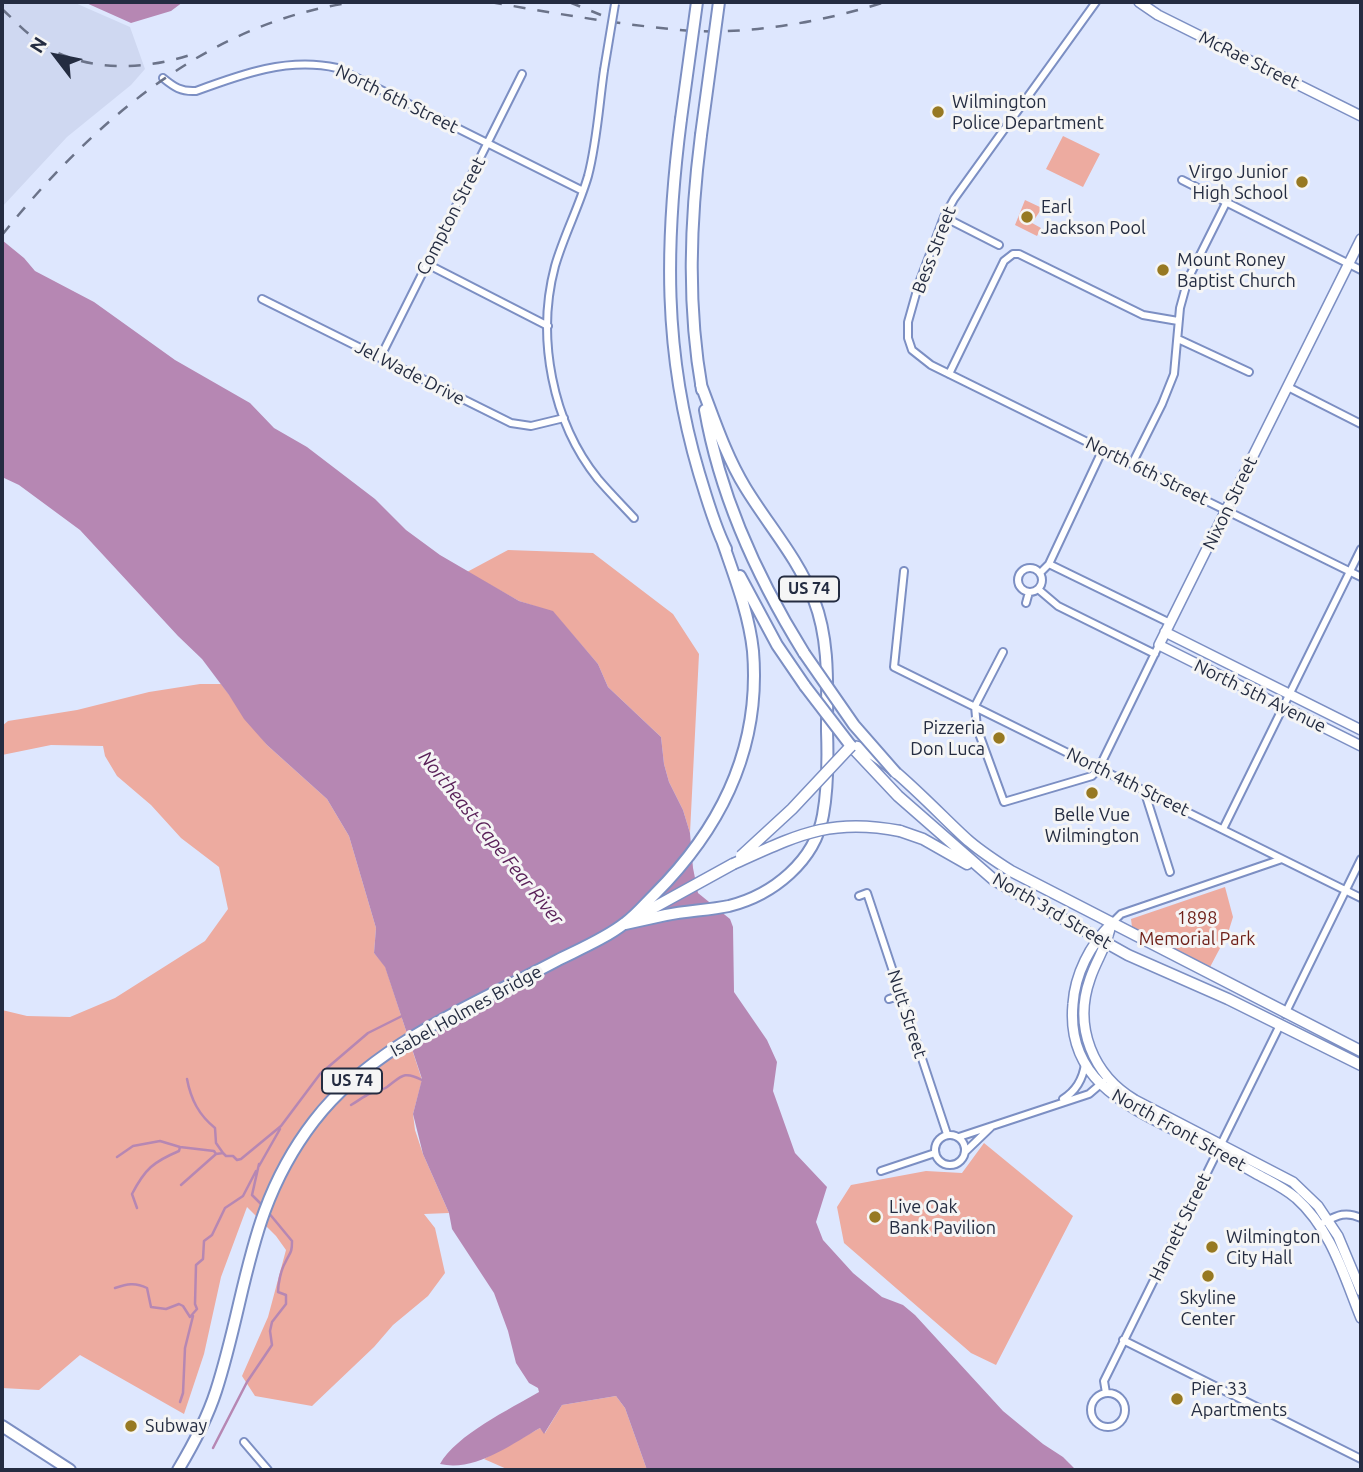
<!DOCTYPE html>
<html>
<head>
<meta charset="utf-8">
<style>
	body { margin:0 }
	#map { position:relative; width:1363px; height:1472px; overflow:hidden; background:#dee7fe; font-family:Ubuntu,sans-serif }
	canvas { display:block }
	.frame { position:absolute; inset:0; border:4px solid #242c41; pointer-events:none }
	.north { position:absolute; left:21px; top:21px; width:70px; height:70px; -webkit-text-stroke:5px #f5f5f5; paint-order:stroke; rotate:302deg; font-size:19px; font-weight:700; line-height:28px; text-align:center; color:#242c41 }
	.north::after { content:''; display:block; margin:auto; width:24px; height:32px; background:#242c41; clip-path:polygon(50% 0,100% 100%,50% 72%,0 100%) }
</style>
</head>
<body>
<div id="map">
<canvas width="1363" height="1472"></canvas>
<div class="frame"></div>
<div class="north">N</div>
</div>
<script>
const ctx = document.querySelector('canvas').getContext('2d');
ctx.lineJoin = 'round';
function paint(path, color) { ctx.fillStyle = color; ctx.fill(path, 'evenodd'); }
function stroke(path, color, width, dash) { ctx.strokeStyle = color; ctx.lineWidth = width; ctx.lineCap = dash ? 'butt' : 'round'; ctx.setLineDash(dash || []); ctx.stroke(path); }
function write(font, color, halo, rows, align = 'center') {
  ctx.font = font + ' Ubuntu,sans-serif'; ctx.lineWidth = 6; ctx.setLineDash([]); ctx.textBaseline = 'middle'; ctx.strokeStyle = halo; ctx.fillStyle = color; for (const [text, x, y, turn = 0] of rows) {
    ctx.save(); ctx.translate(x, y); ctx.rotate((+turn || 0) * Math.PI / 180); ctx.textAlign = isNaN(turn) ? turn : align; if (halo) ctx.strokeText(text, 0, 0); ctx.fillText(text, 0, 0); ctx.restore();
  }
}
paint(new Path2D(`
	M2 2H73L130 27 145 69 131 85 67 137 2 207Z`), '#cfd8f1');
paint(new Path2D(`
	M1063 136 1100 154 1083 187 1046 169Z
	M1025 200 1042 208 1032 223 1041 228 1037 236 1015 225Z
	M508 550 593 553 673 614 699 654 690 833 683 810 669 782 664 764 661 737 608 687 598 664 553 612 519 601 467 572Z
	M200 684H221L267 745 327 799 349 836 376 928 374 953 385 966 422 1080 413 1114 415 1130 423 1154 449 1213 424 1214 435 1228 445 1273 428 1296 393 1325 374 1347 312 1406 255 1396 242 1376 268 1317 286 1250 276 1236 247 1207 221 1277 204 1354 184 1414 80 1355 39 1390 2 1388V1010L27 1016 70 1017 115 998 205 941 228 909 219 867 181 838 151 805 117 776 105 756 103 746 51 745 2 755V726L8 721 77 710 149 692Z
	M1225 887 1233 917 1228 933 1209 969 1132 927 1131 919Z
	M984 1143 1073 1216 996 1365 971 1353 844 1243 837 1207 851 1185 926 1171 962 1173Z
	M616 1396 625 1408 647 1470H509L484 1459 540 1428 545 1433 562 1405Z`), '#edaba0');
paint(new Path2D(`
	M84 2H183L171 11 131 23Z
	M2 240 24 258 35 271 94 302 175 360 250 403 274 428 307 447 375 499 406 530 440 555 519 601 553 611 598 664 608 687 661 737 664 764 669 782 683 810 690 833 693 868 698 893 730 919 733 927 734 992 767 1040 777 1062 773 1091 795 1153 827 1187 816 1222 823 1240 853 1273 882 1297 903 1305 915 1315 1003 1411 1043 1444 1063 1457 1076 1470H647L625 1408 616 1396 562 1405 544 1434 540 1428C510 1445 475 1472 440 1464 456 1435 510 1409 539 1392L538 1388 529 1383 516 1363 508 1331 494 1293 452 1229 449 1213 423 1154 413 1114 422 1079 385 967 374 953 376 928 349 836 327 799 267 745 244 719 229 695 202 659 178 636 80 530 19 485 2 477Z`), '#b687b3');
stroke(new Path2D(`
	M187 1079C191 1100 199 1115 215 1128L216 1143 223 1153
	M351 1105C358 1101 364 1096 371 1093 376 1091 383 1090 387 1087 401 1077 403 1070 422 1080
	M117 1157 133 1146 160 1141 180 1147 214 1151 216 1154
	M259 1164 252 1195 264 1207
	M259 1166 280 1129
	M181 1185 216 1154 223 1153 226 1156H233L237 1160 241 1159 281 1126 320 1074 368 1033 404 1015
	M137 1208 132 1194C145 1169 153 1162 179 1151L180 1147
	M115 1288C127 1284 135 1282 147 1288L151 1307 166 1309 179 1304 183 1306 190 1317 197 1309 195 1304 196 1265 203 1259 204 1241 212 1235 225 1208 243 1196 256 1171
	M180 1402 183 1393 185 1348 193 1316
	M213 1448 247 1382 272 1345 270 1331 272 1322 286 1304V1295L278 1292C278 1284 281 1270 285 1263 290 1252 292 1254 292 1241L268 1212`), '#b687b3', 2.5);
const street = new Path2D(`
	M1096 2 954 199 944 217 919 283 908 322V338L912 350 931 365 1361 577
	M604 70C599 105 597 142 588 176 579 207 564 235 555 266 536 337 552 422 598 479 609 492 622 505 634 518
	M163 78C174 87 181 92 196 91 242 74 288 57 337 68L583 191
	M1182 180 1361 270
	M944 217 999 245
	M427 264 548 326
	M262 299 511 423 531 426 564 418
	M1178 339 1249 372
	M380 358 522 74
	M949 374 1004 261 1013 254H1019L1143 315 1178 321
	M1288 387 1361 424
	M1132 464 1162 404 1174 374 1180 308 1188 279 1226 203
	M1049 564 1170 623
	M1018 580a12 12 0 1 1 24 0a12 12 0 1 1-24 0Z
	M904 571 894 667 1361 898
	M1040 573 1049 564 1103 449
	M1038 589 1058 606 1155 654
	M1026 603 1029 592
	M975 706 977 728 1004 802 1092 776 1099 768 1159 645
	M975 706 1003 652
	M1144 790 1170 872
	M1223 829 1361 549
	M859 896 867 893 947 1134
	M1111 924 1121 914 1282 859
	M889 999 902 995
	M1285 1014 1361 859
	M1063 1099C1076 1091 1083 1078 1085 1064
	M935 1150a15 15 0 1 1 30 0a15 15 0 1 1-30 0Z
	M959 1137 1089 1094 1103 1082
	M965 1152 991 1127
	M881 1171 935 1153
	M1324 1222C1338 1215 1346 1211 1361 1218
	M1123 1340 1361 1459
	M1091 1410a17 17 0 1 1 34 0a17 17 0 1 1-34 0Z
	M1106 1393 1104 1381 1280 1025
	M244 1442 268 1470`);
const secondary = new Path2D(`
	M1139 2 1158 15 1361 116
	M1361 239 1159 645 1361 746
	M1165 632 1361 730
	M1111 924C1090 945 1075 974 1073 1004 1066 1078 1124 1105 1180 1133 1205 1146 1230 1159 1255 1173 1269 1181 1283 1187 1296 1198 1331 1229 1344 1276 1361 1318
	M1111 924C1107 947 1097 958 1090 979 1073 1027 1093 1075 1135 1100L1293 1182 1318 1206 1338 1236 1361 1291`);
const primary = new Path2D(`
	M851 746 898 796 994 880 1128 955 1228 999 1361 1065
	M852 746C877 745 947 823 970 842 983 853 997 862 1011 871L1361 1051
	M900 831 923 839 967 864
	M635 918 733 864`);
const highway = new Path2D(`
	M681 119C665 243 663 352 699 473 707 499 714 525 726 549
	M701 135C690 221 687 305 702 390
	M705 410C720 496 758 579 804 653
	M740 576 777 645 805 686
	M625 924C639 921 652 918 666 915 687 911 709 910 729 906 773 895 815 861 823 815 828 787 828 759 827 731 827 687 830 641 814 600 798 558 768 525 745 487 726 456 714 419 701 385
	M2 1426 70 1470
	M178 1470C193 1445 207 1419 216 1391 248 1292 247 1208 314 1121 373 1044 474 1005 558 960 580 949 606 938 625 923 636 915 645 904 655 894 721 828 761 748 753 651 749 614 735 578 723 543`);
stroke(street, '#7c8fc3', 10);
stroke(secondary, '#7c8fc3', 12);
stroke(primary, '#7c8fc3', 13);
stroke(highway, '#7c8fc3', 14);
stroke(street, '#fff', 6);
stroke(secondary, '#fff', 9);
stroke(primary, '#fff', 10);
stroke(highway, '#fff', 10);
stroke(new Path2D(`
	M490 2C553 13 616 24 680 30 744 36 823 22 885 2
	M569 2 601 15
	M2 9C14 20 25 32 39 42 82 72 141 71 190 55
	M2 235C92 123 208 21 356 2`), '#6b7389', 2.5, [12, 12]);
const streetBridge = new Path2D(`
	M604 70 615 4`);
const primaryBridge = new Path2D(`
	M741 856 792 809 851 746
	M733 864C796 836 829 817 900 831`);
const highwayBridge = new Path2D(`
	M681 119 697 2
	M701 135 719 2
	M804 653 854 725 896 773
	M805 686 851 746`);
stroke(streetBridge, '#7c8fc3', 10, []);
stroke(primaryBridge, '#7c8fc3', 13, []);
stroke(highwayBridge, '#7c8fc3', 14, []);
stroke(streetBridge, '#fff', 6);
stroke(primaryBridge, '#fff', 10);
stroke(highwayBridge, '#fff', 10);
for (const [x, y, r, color] of [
	[938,112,7,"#977922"],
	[1302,182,7,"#977922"],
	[1027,217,7,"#977922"],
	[1163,270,7,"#977922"],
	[999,738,7,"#977922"],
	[1092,793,7,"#977922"],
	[875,1217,7,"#977922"],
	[1212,1247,7,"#977922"],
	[1208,1276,7,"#977922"],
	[1177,1399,7,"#977922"],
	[131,1426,7,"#977922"]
]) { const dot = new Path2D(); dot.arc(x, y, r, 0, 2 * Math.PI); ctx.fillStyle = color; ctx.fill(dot); stroke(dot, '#f5f5f5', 2.5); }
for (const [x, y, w] of [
	[809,589,60],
	[352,1081,60]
]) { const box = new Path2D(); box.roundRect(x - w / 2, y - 12.5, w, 25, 5); ctx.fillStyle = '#f5f5f5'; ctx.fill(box); stroke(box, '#242c41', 2); }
write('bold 16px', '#242c41', null, [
	["US 74",809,589],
	["US 74",352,1081]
]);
write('18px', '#242c41', '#f5f5f5', [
	["McRae Street",1249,60,26],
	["North 6th Street",397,99,26],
	["Compton Street",451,216,-63],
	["Bess Street",934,250,-69],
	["Jel Wade Drive",410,373,27],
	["North 6th Street",1147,471,26],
	["Nixon Street",1230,503,-64],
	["North 5th Avenue",1260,696,26],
	["North 4th Street",1128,782,26],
	["North 3rd Street",1052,911,30],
	["Isabel Holmes Bridge",466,1011,-29],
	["Nutt Street",907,1014,72],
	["North Front Street",1179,1130,29],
	["Harnett Street",1180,1227,-64]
]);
write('18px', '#242c41', '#f5f5f5', [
	["Wilmington",952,102],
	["Police Department",952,123],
	["Virgo Junior",1288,172,"right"],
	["High School",1288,193,"right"],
	["Earl",1041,207],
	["Jackson Pool",1041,228],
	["Mount Roney",1177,260],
	["Baptist Church",1177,281],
	["Pizzeria",985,728,"right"],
	["Don Luca",985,749,"right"],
	["Belle Vue",1092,815,"center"],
	["Wilmington",1092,836,"center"],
	["Live Oak",889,1207],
	["Bank Pavilion",889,1228],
	["Wilmington",1226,1237],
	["City Hall",1226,1258],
	["Skyline",1208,1298,"center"],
	["Center",1208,1319,"center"],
	["Pier 33",1191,1389],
	["Apartments",1191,1410],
	["Subway",145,1426]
], 'left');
write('18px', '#6e1f18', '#f5f5f5', [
	["1898",1197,918],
	["Memorial Park",1197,939]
]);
write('italic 19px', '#5a2159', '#f5f5f5', [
	["Northeast Cape Fear River",491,838,51]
]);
</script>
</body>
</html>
